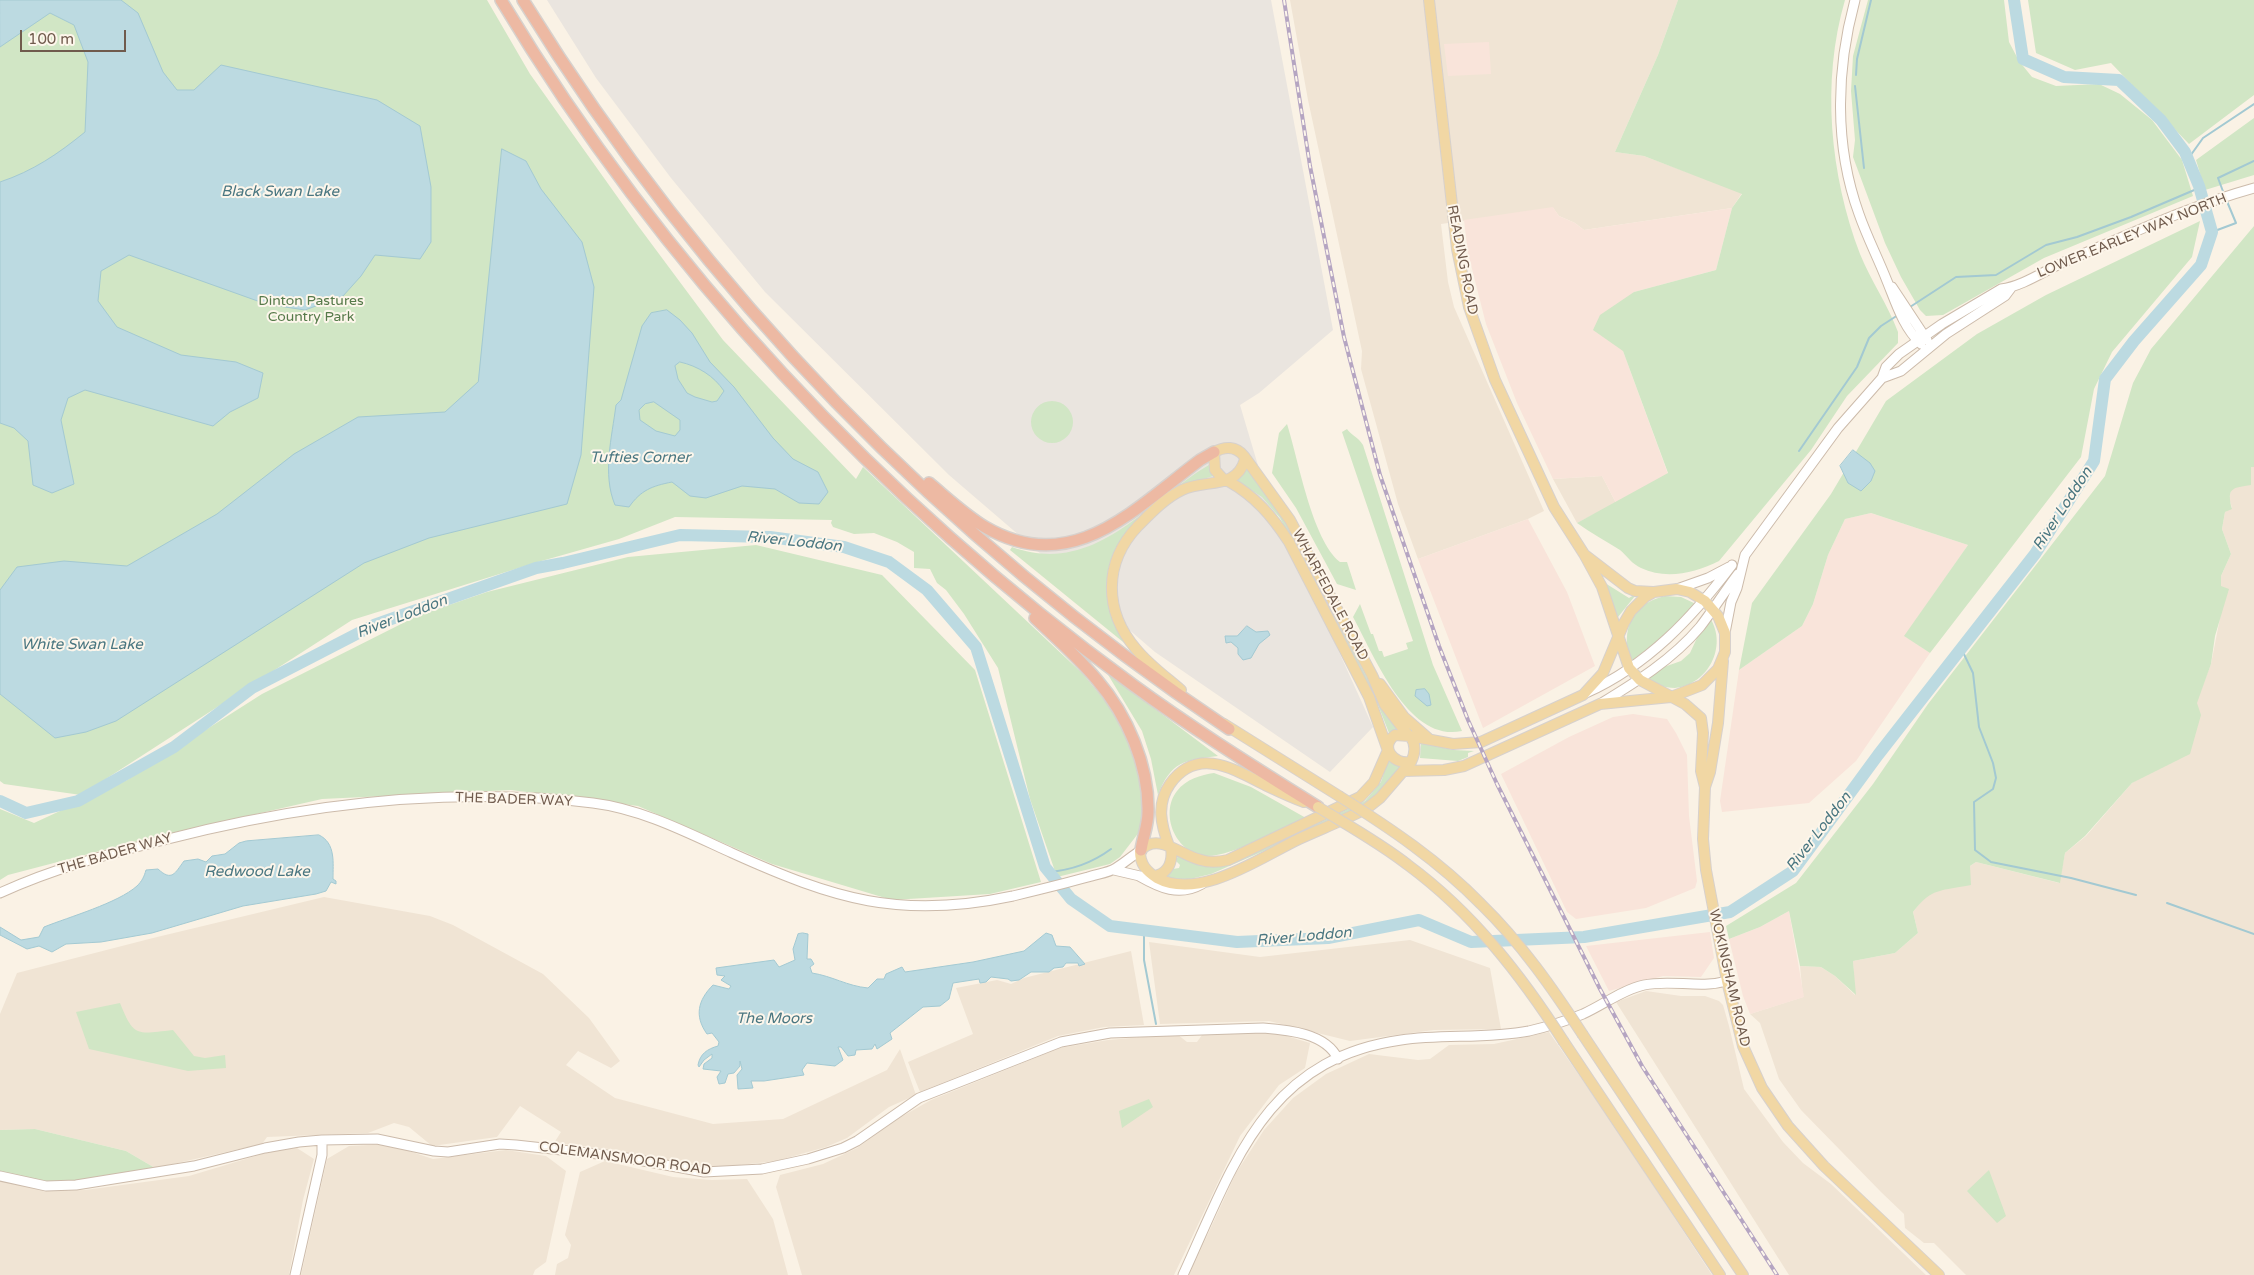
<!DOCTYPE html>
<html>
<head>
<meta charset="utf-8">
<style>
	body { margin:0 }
	#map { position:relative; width:2254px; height:1275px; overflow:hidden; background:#faf2e5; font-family:"Varela Round",sans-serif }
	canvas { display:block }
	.scale { position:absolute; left:20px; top:30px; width:106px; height:22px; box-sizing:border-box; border:2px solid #705b4d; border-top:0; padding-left:6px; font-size:15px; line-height:18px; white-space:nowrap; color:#705b4d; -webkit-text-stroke:4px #fdf6eb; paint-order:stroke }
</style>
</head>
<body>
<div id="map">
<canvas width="2254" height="1275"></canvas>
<div class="scale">100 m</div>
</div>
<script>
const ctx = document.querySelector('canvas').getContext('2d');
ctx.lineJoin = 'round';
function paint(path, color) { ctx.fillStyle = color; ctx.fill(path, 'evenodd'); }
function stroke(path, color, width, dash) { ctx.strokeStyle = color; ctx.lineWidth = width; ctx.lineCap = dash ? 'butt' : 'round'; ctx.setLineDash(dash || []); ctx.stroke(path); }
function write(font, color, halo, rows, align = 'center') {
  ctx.font = font + ' "Varela Round",sans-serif'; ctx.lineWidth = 4; ctx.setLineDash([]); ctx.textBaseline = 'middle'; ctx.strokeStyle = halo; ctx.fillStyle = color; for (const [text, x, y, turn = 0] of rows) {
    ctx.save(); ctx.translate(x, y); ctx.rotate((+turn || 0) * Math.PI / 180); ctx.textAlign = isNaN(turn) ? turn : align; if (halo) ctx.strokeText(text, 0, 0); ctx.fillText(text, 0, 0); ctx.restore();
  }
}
paint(new Path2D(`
	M1290 0H1678L1658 55 1615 152 1644 156 1742 193 1732 208 1584 230 1575 223 1559 216 1553 208 1441 224 1448 282 1454 307 1544 511 1528 519 1418 559 1398 504 1361 369 1362 351 1308 100Z
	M2251 467H2254V1275H1966L1934 1243H1924L1905 1228 1904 1214 1881 1192 1801 1110 1779 1079 1760 1023 1750 1014 1803 997 1800 966 1821 967 1835 976 1855 995 1853 961 1895 953 1918 933 1913 912 1924 898 1976 862 2059 883 2065 853 2086 836 2132 783 2144 775 2196 703 2211 664 2221 613V576L2231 554 2222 529 2225 512 2232 508 2229 498 2231 490Z
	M1602 476 1616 503 1577 523 1553 479Z
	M324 897 430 916 453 925 543 974 589 1018 620 1061 611 1068 578 1051 566 1065 615 1098 713 1124 783 1119 887 1070 900 1049 916 1095 889 1107 847 1138 826 1147 776 1161 721 1167 678 1164 618 1150 554 1143 561 1132 520 1106 497 1137 432 1146 409 1127 394 1123 368 1133 267 1137 262 1144 155 1168 126 1151 35 1129 0 1130V1014L17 973 153 938Z
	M1410 940 1490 968 1501 1029 1434 1030 1350 1041 1269 1021 1160 1024 1149 942 1260 957Z
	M1131 951 1144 1025 1104 1027 1058 1036 920 1092 908 1062 973 1034 956 988 997 980 1011 984 1024 978Z
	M1646 991 1681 996H1705L1719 1001 1723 1005 1729 1026 1744 1089 1783 1142 1803 1163 1831 1184 1926 1275H1789L1616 1002Z
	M1255 1032 1280 1034 1310 1043 1305 1068 1279 1085 1240 1136 1174 1275H802L776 1187 780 1175 823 1164 857 1148 899 1118 931 1100 1060 1048 1108 1040 1177 1034 1187 1042H1197L1202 1035Z
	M1549 1032 1613 1124 1712 1275H1189L1236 1173 1264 1130 1293 1098 1326 1074 1369 1054 1418 1060 1430 1059 1449 1045 1494 1044Z
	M388 1144 433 1159 506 1150 546 1156 566 1171 546 1262 535 1270 533 1275H301L327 1159 349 1146Z
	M297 1148 314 1159 303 1200 289 1275H0V1181L47 1191 85 1190 189 1176 279 1149Z
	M605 1161 673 1177 712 1180 747 1179 773 1219 788 1275H555L557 1264 568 1258 571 1245 565 1235 580 1172Z`), '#f0e4d4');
paint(new Path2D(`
	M1489 42 1491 74 1448 76 1444 44Z
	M1553 207 1559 216 1575 223 1584 230 1732 208 1716 270 1634 292 1623 351 1668 474 1616 503 1602 476 1553 479 1517 403 1486 324 1468 253 1464 220Z
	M1871 513 1968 545 1905 636 1930 653 1856 761 1809 803 1722 812 1720 801 1739 670 1802 626 1813 604 1828 555 1845 519Z
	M1528 519 1567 592 1595 666 1483 728 1418 559Z
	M1633 714 1667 719 1676 733 1687 755 1689 816 1697 881 1695 888 1646 908 1576 919 1567 912 1501 774 1569 737 1613 717Z
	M1789 911 1804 997 1750 1014 1743 996 1729 939 1760 927Z
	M1710 932 1714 958 1701 977 1663 976 1609 991 1586 946Z`), '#f9e4da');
paint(new Path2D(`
	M547 0H1271L1333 330 1259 393 1240 405 1265 489 1373 727 1330 772 1155 652 949 475 765 292 671 178 596 78Z`), '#eae5df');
paint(new Path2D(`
	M0 0H487L530 74 636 223 723 340 856 479 863 467 1083 674 1116 714 1134 752 1145 805 1140 831 1120 857 1110 864 1057 877 1030 799 998 668 964 614 946 590 937 583 930 569 914 568V552L897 542 874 533 854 534 833 527 831 523 832 520 675 517 619 539 538 562 352 620 81 795 4 784 0 781Z
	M1678 0H1845C1821 82 1830 175 1860 254 1871 281 1888 305 1898 332V343L1847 396 1811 450 1719 561C1695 573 1666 580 1641 568 1632 564 1627 556 1620 550 1606 541 1591 533 1577 523L1668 473 1623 351 1593 330 1600 315 1634 292 1716 270 1732 208 1742 194 1644 156 1615 152 1658 55Z
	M1868 0H2004L2009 42 2019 61 2032 77 2056 86 2099 84 2120 94 2152 120 2182 160 2193 196 2044 258 1943 315 1926 316 1920 310 1901 277 1885 243 1853 157 1855 140 1851 91 1853 56Z
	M2028 0H2254V95L2189 144 2111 63 2075 70 2036 53Z
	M2254 118V175L2205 190 2196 160Z
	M2200 221 2192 257 2112 352 2094 389 2081 457 1930 653 1904 636 1968 545 1871 513 1845 519 1828 555 1813 604 1802 626 1739 670 1752 603 1831 494 1886 401 1977 334 2046 295Z
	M2254 226V467H2251V485C2233 488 2226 487 2232 509L2225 512 2222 529 2231 554 2221 576V586L2229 589 2215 636 2211 664 2197 703 2201 715 2190 754 2132 783 2085 836 2065 853 2060 883 1976 862 1970 866 1971 885C1942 891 1932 887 1913 912L1918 933 1895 953 1853 961 1856 995 1835 976 1821 967 1800 966 1789 911 1760 927 1729 939 1726 926 1796 883 1873 784 1928 704 2105 476 2133 383 2151 349Z
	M1031 422a21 21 0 1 1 42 0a21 21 0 1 1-42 0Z
	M1287 424C1298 458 1312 540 1340 562H1347L1356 590 1337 584 1296 508 1272 473 1279 433Z
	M1347 429C1350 434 1358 437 1363 445L1433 665 1462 731C1408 743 1374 655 1353 617L1360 604 1371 634H1373L1379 651H1382L1384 657 1408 649 1406 643 1413 641 1342 432Z
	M1209 465 1213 476 1185 485 1114 556C1101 591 1107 615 1128 646L1010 550 1012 547C1095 577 1146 502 1209 465Z
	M1245 466 1284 520 1382 706 1397 729 1389 733 1378 705 1280 518 1262 497 1237 481 1244 473Z
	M756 545 882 575 975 670 1041 882 990 894 892 900 772 864 638 806 511 790 322 799 138 841 8 875 0 880V809L34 823 127 780 262 694 417 616 487 592 628 557Z
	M1605 583 1629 598 1634 595 1635 596 1618 617Z
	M1665 596 1681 597 1696 604 1655 643 1630 662C1621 629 1631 604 1665 596Z
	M1710 618C1728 646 1708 685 1675 688 1664 688 1655 684 1646 679L1661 668 1681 661 1690 653 1703 625Z
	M1107 673 1218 756C1185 760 1171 761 1158 795L1151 759 1142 731Z
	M1421 743 1454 750 1474 751 1468 753V757L1458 761 1420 758Z
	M1388 761 1402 767 1374 800 1312 830 1211 874 1190 879H1174L1166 876 1173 869 1179 868 1180 865 1176 861 1178 855 1206 867 1236 862 1365 801 1381 782Z
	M1214 773 1251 787 1306 818C1281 829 1231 857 1206 856 1176 854 1159 814 1177 791 1186 779 1201 775 1214 773Z
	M120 1003C134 1038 137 1034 173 1030L194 1056 205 1058 225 1055 226 1068 188 1071 89 1049 76 1012Z
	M1149 1099 1153 1107 1122 1128 1119 1111Z
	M35 1129 126 1151 155 1168 67 1183 43 1182 0 1172V1130Z
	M1989 1170 2006 1216 1997 1223 1967 1191Z`), '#d1e6c5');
const water = new Path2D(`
	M0 0H121L138 13 163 72 177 90H194L221 65 377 100 420 126 431 187V242L420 259 375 255 361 276 343 296 305 310 266 304 129 255 101 271 98 301 117 327 181 355 236 362 263 373 258 398 230 412 213 426 85 390 68 398 61 420 74 484 52 493 33 485 28 441 14 428 0 423V182C33 171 58 154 85 132L88 62 74 25 50 13 0 47Z
	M502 149 526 161 541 189 582 242 594 287 581 455 567 504 429 538 364 563 116 721 86 732 55 738 0 694V590L17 567 64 561 127 566 217 514 294 454 358 417 445 412 478 382Z
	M667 310 680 320 692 333 710 362 734 387 773 438 793 459 818 472 828 492 819 504 799 503 775 489 742 486 706 498 690 496 672 482C652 486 641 490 629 507L615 505C602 474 612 437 616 405L621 400 642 326 651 313ZM680 362C698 366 714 376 724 391L717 401 712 402 695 397 687 393 678 379 675 366ZM654 402 680 420V430L675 436 656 431 640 420 639 410 645 404Z
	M1853 450 1870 463 1875 471 1871 481 1861 491 1848 483 1840 466Z
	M1247 626 1256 632 1268 631 1270 635 1259 644 1251 658 1243 660 1238 654V648L1231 642 1226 643 1225 636H1237Z
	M1425 689 1429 694 1431 705 1427 706 1415 696 1416 690Z
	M319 835C336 843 333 863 333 879L336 881V884L331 882 326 891 316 894 243 906 152 933 101 942 66 944 52 952 39 946 27 949 0 935V927L21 940 39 937 44 927C69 917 118 903 137 886 142 881 144 877 146 870L158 869C172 882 175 873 184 861L198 859 206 862 212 856 225 854 239 843 246 841Z
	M803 933 808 934 807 959H811L814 964 810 967 812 973C832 976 847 986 868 988L877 979H884L886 974 902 967 905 972 973 962 1024 951 1046 933 1052 935 1056 946 1070 947 1085 964 1079 966 1078 963H1066L1063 967 1054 968 1049 972H1031L1019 980 1011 981 1008 979 991 977 986 982 980 983 979 979 953 983 949 999 940 1006 923 1007 890 1033 892 1039 877 1049 875 1044 872 1049 856 1050 855 1055 848 1056 841 1047H838L843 1060 835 1066 807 1063 802 1070 804 1075 764 1081H751L753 1088 738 1089 737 1075 742 1069 740 1061V1066L734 1073 728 1074 725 1083 719 1084 717 1077 721 1071 703 1069 704 1064 712 1058V1054L704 1060 699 1067 698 1065C700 1054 707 1049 718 1046L719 1042 712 1033 707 1034C694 1016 698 1000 713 985L729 989 731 986 721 980 725 976 717 975 716 968 774 960 779 967 795 960 793 949 798 934Z`);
paint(water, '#bcdae1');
stroke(water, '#a3c9d2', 1);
stroke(new Path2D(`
	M1856 75 1857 59 1871 0
	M1855 86 1864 168
	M2188 159 2203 138 2254 104
	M2224 194 2218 178 2254 161
	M2212 232 2236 223 2226 199
	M1910 307 1956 277 1996 275 2046 245 2077 237 2131 217 2199 188
	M1799 451 1857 367 1869 338 1881 326 1898 315
	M1961 648 1973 673 1979 727 1993 763 1996 778 1993 789 1974 802 1975 850 1991 862 2071 878 2136 895
	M1049 872C1073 870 1092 863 1111 849
	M2167 903 2254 934
	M1144 930V960L1156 1024`), '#a3c9d2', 2);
stroke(new Path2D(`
	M0 801 26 813 78 801 174 747 252 688 374 625 536 568 563 563 680 535 770 537 844 547 889 562 927 590 976 647 1045 867 1071 899 1110 926 1237 942 1328 938 1419 920 1471 942 1584 937 1730 912 1793 871 1878 755 2035 554 2094 461 2105 379 2134 341 2201 265 2212 232 2199 186 2185 152 2161 120 2119 80 2064 77 2023 59 2014 0`), '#bcdae1', 12);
const secondary = new Path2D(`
	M1855 0C1836 70 1834 145 1859 214 1867 237 1878 258 1887 281 1896 303 1903 327 1921 344
	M1892 287 1927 340
	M1882 378 1886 367 1899 354 1942 324 2001 289C2023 286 2044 271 2064 262 2126 236 2189 206 2254 188
	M1677 589 1708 578 1729 567
	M1725 633 1731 602 1737 588 1745 555 1838 428 1882 378 1901 371 1946 334 2005 296 2011 288
	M1586 693C1648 665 1692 618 1732 565
	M1600 704C1636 682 1672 660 1700 627 1713 610 1725 591 1738 574
	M1114 870 1144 877
	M1139 876C1160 888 1179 897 1202 884
	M0 893C52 869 108 854 164 840 303 804 449 786 593 803 642 809 688 833 732 853 834 899 900 920 1013 896 1038 890 1063 884 1088 877 1097 874 1108 873 1116 868 1124 863 1132 856 1140 851
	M0 1176 46 1186 76 1185 194 1166 265 1148 299 1142 322 1140 377 1139 434 1151 448 1152 500 1144 516 1145 616 1156 704 1172 762 1169 808 1159 843 1148 857 1141 919 1098 1061 1042 1110 1033 1263 1028C1288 1030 1326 1033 1338 1059
	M295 1275 322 1155V1140
	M1183 1275C1233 1167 1264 1059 1401 1040 1443 1034 1487 1039 1529 1031 1546 1027 1566 1021 1583 1014 1603 1005 1622 990 1644 985 1672 979 1699 989 1727 981`);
const primary = new Path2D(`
	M1429 0 1457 249 1469 307 1495 380 1554 507 1584 554 1602 587 1629 668 1640 680 1685 704 1701 718 1703 733 1701 771 1705 787
	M1225 481 1215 470 1214 452C1225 446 1236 446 1244 456L1290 520 1372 675 1385 705 1408 735
	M1228 481C1255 496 1272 516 1289 542L1369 697 1387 748
	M1585 555 1628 588 1635 591 1653 592
	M1723 661 1718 723 1710 772 1705 787 1703 839 1706 870 1727 981 1743 1046 1762 1088 1788 1126 1824 1166 1939 1275
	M1380 684 1404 717 1428 738
	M1181 690C1166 677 1149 665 1136 649 1104 611 1103 563 1138 526 1151 513 1165 498 1182 490 1205 479 1237 490 1245 459
	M1224 724 1339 796
	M1388 750 1374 782 1360 797 1228 860C1219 862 1210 863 1201 860 1181 856 1158 831 1140 851 1140 864 1146 871 1157 878 1200 901 1261 857 1299 839 1321 829 1344 820 1366 809L1380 798 1411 762C1416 752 1416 744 1410 736L1395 735C1379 747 1394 765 1410 762
	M1403 771 1444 770 1464 766 1600 704 1671 697 1702 685 1718 669 1725 652V633L1718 616 1705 601 1690 592 1677 589 1654 592 1645 597 1631 611 1624 623 1603 673 1583 695 1481 742 1453 744 1410 736
	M1169 846C1161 825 1156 804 1170 784 1197 746 1234 769 1265 785 1278 791 1290 797 1304 802
	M1155 876C1169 873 1173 861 1171 847
	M1583 1035 1743 1275
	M1564 1042 1720 1275`);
const highway = new Path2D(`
	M501 0C662 268 881 501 1133 685 1193 729 1256 768 1318 807
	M523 0C702 291 945 540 1229 729
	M929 483C947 498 965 515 985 527 1072 578 1134 509 1200 460L1214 452
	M1035 618C1056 638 1078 657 1097 680 1127 715 1149 765 1148 812 1148 825 1143 837 1141 850`);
stroke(secondary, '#ccbbab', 11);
stroke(primary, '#d7d1cd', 12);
stroke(highway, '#d7d1cd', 14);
stroke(secondary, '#fff', 9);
stroke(primary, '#f1d7a4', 10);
stroke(highway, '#edb9a3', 11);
const rail = new Path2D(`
	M1284 0 1310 166 1344 337 1380 475 1439 646 1468 720 1497 784 1600 989 1642 1066 1777 1275`);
stroke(rail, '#b5a5c2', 4);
stroke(rail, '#fdf6eb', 2, [5.5]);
const primaryBridge = new Path2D(`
	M1339 796C1390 828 1439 861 1481 904 1521 943 1553 989 1583 1035
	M1318 807C1349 826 1380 843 1408 865 1473 913 1521 975 1564 1042`);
stroke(primaryBridge, '#d7d1cd', 12, []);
stroke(primaryBridge, '#f1d7a4', 10);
write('14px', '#705b4d', '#fdf6eb', [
	["LOWER EARLEY WAY NORTH",2132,236,-22],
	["READING ROAD",1462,260,79],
	["WHARFEDALE ROAD",1330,595,62],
	["THE BADER WAY",514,800,2],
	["THE BADER WAY",115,854,-16],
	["WOKINGHAM ROAD",1729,978,77],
	["COLEMANSMOOR ROAD",625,1159,8]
]);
write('14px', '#567a4a', '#fdf6eb', [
	["Dinton Pastures",311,301],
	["Country Park",311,317]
]);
write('italic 15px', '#497680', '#fdf6eb', [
	["Black Swan Lake",280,192],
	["Tufties Corner",640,458],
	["River Loddon",2063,509,-57],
	["River Loddon",794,542,6],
	["River Loddon",402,617,-21],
	["White Swan Lake",82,645],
	["River Loddon",1819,832,-52],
	["Redwood Lake",257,872],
	["River Loddon",1304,937,-5],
	["The Moors",774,1019]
]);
</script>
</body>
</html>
